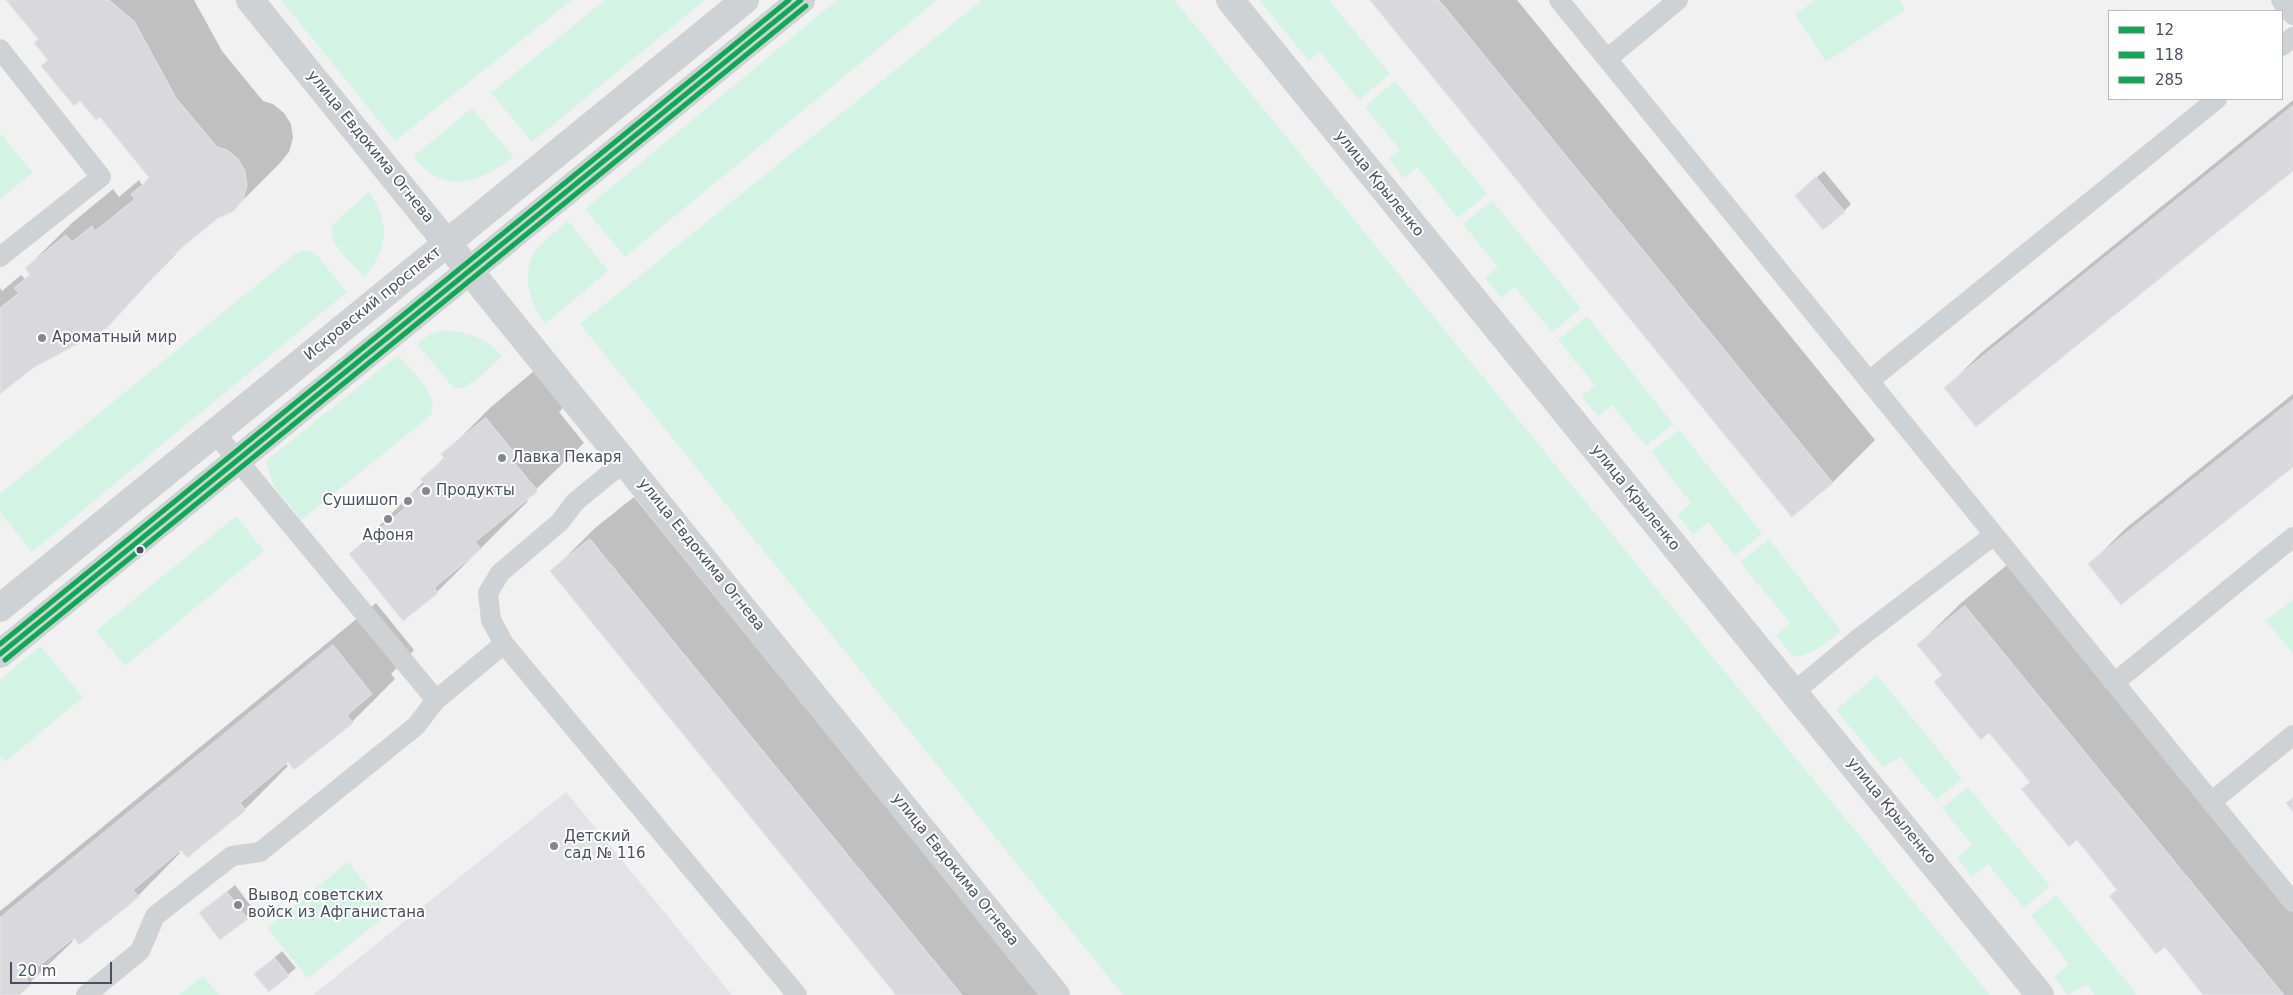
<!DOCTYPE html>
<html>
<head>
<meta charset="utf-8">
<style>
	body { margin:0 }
	#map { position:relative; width:2293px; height:995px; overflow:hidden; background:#f2f1f1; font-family:"DejaVu Sans",sans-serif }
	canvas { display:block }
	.legend { position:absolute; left:2108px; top:10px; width:175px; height:90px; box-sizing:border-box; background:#fff; border:1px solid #b5b9bf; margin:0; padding:6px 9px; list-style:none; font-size:15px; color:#465060 }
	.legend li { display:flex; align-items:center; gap:10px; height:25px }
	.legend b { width:25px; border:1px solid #b5b9bf }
	.scale { position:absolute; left:10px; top:962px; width:102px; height:22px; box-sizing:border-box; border:2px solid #465060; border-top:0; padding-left:6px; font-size:15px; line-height:18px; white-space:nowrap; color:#465060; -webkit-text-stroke:4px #fff; paint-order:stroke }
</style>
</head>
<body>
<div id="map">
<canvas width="2293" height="995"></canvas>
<ul class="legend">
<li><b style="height:6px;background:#10a855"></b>12</li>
<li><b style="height:6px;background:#10a855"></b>118</li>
<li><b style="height:6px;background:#10a855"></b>285</li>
</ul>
<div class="scale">20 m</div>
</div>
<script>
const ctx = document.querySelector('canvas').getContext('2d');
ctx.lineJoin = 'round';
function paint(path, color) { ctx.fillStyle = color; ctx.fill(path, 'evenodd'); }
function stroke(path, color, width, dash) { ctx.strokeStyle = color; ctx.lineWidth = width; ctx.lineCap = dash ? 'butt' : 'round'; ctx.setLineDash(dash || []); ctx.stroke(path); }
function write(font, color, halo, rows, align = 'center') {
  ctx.font = font + ' "DejaVu Sans",sans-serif'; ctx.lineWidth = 4; ctx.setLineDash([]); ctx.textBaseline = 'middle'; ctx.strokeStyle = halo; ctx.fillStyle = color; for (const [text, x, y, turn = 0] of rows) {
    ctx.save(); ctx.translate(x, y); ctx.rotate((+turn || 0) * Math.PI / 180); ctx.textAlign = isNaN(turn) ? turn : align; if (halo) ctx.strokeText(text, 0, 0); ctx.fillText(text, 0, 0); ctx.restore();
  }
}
paint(new Path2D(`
	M566 792 732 995H313L431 900Z`), '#e3e2e4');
paint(new Path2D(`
	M281 0H572L395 141Z
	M605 0H705L532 142 491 93Z
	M837 0H937L625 257 585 209Z
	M982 0H1174L1990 995H1123L580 324Z
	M1259 0H1329L1390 74 1359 100 1320 52 1309 61Z
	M1816 0H1899L1905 10 1826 62 1795 14Z
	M1395 81 1487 194 1458 218 1417 167 1404 178 1389 159 1400 150 1365 107Z
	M472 108 514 157C478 183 446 196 413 157Z
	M0 133 33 173 0 199Z
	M369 192C391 223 388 250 364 277 352 263 324 242 334 223Z
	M1492 201 1581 308 1552 332 1515 287 1501 298 1485 278 1498 267 1463 224Z
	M568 221 608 271 545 324C529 301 518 268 541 244 549 236 559 229 568 221Z
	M303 250 315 253 347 292 32 552 0 512V494L296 253Z
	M1587 316 1673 424 1646 446 1612 405 1598 416 1581 397 1595 385 1558 340Z
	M441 331C467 330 485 338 503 356 490 366 471 390 454 388L417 344 429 335Z
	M398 355C410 370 442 395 430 416L301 520 274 486 266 461Z
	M1679 430 1762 533 1735 556 1708 522 1693 534 1677 515 1691 503 1651 452Z
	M236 516 264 551 125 666 96 631Z
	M1769 539 1841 631C1826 643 1813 655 1793 657L1776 635 1790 623 1740 562Z
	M2293 599V653L2266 621Z
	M40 646 83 697 5 762 0 756V680Z
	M1877 675 1962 779 1936 800 1900 757 1883 767 1836 710Z
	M1968 787 2050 886 2024 908 1988 864 1972 877 1957 858 1972 845 1942 808Z
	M348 862 389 913 308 978 267 928Z
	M2056 895 2136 993 2134 995H2095L2086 984 2068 995 2054 977 2069 964 2031 916Z
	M203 976 219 995H179Z`), '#d3f3e4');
paint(new Path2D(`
	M7 0H194L222 51 263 101 273 104 284 113 291 124 293 138 289 152 280 163 234 209 218 217 189 240 106 327 32 366 0 393V288L2 291 21 275 25 279 30 274 26 268 73 222 113 189 119 197 139 180 142 185 150 177 100 115 49 60 39 39Z
	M1372 0H1517L1875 440 1833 482 1792 515Z
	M2293 100V170L1946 388 1982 352Z
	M1824 171 1851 204 1844 211 1803 189Z
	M534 371 564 407 559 412 584 443 526 499 528 501 437 592 403 619 351 554 424 481 422 479 445 457 443 455 491 407Z
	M2293 394V465L2090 564 2126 528Z
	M634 497 1039 995H897L552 571 595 528Z
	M2008 564 2293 910V995H2205L1918 645 1961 603Z
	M376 603 414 650 391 674 395 679 352 722 285 763 288 766 245 809 179 851 180 853 138 896 71 938 73 941 17 995H0V911Z
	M235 885 254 910 220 939 201 913Z
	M282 951 296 968 269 991 256 974Z`), '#0003');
const building = new Path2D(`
	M6 0H109L134 21 176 98 217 147 227 150 238 159 245 171 247 186 243 199 234 211 218 218 173 255 107 328 33 368 0 394V308L19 293 14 288 30 275 25 268 66 235 72 242 92 226 95 231 135 199 131 194 150 179 100 117 96 120 80 101 74 106 41 66 48 60 34 43 38 39Z
	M1370 0H1439L1833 483 1792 517Z
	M2293 106V171L1976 427 1944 388Z
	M1816 177 1845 212 1823 230 1795 196Z
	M2293 400V467L2121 605 2088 564Z
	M486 418 517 456 512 460 538 491 475 542 481 549 434 588 438 593 403 621 349 554 405 508 401 503 425 484 420 479 445 459 441 454Z
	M590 539 962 995H896L761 830 550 571Z
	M1965 606 2284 995H2203L2165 947 2156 954 2109 896 2117 890 2077 840 2069 847 2036 807 2021 789 2030 782 1989 733 1981 740 1934 682 1942 675 1917 645Z
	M333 645 372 694 347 715 353 723 294 770 288 762 240 803 246 810 187 858 181 850 133 890 139 897 79 945 74 938 25 977 31 985 19 995H0V918Z
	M2293 798V812L2286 803Z
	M227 892 248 919 220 940 199 913Z
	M275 958 289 976 269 992 254 974Z`);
paint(building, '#d9d9db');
stroke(building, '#e3e3e4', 1);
stroke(new Path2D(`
	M1559 0 2293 902
	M2281 0 2293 15
	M2282 46 2293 37
	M0 49 101 177 0 257
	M1607 59 1678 0
	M1869 381 2217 99
	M215 433 436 700
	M625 461 575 502 560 522 500 573 488 593 491 620 504 644 797 995
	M2114 683 2293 537
	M1794 692 1858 639 1994 535
	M2211 802 2293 735
	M86 995 140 951 155 916 232 856 260 852 416 726 436 700 504 644`), '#cfd2d5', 20);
stroke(new Path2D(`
	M250 0 1056 995`), '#cfd2d5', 28);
stroke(new Path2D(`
	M1230 0 2040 995
	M0 608 745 0
	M0 654 801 0`), '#cfd2d5', 28);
stroke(new Path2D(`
	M0 654 801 0`), '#10a855', 5);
stroke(new Path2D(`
	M5 660 806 6`), '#10a855', 5);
stroke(new Path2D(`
	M0 644 789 0`), '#10a855', 5);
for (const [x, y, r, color] of [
	[42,338,5,"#828893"],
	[502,458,5,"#828893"],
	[426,491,5,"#828893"],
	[408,501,5,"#828893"],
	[388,519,5,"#828893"],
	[140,550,4.5,"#465060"],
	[554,846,5,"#828893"],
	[238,905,5,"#828893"]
]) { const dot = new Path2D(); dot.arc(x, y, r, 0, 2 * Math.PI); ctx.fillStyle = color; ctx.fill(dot); stroke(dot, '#fff', 2); }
write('15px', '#465060', '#fff', [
	["улица Евдокима Огнева",370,147,51],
	["улица Крыленко",1379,184,51],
	["Искровский проспект",373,304,-39],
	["улица Крыленко",1635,498,51],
	["улица Евдокима Огнева",701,555,51],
	["улица Крыленко",1891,811,51],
	["улица Евдокима Огнева",955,870,51]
]);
write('15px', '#465060', '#fff', [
	["Ароматный мир",52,338],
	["Лавка Пекаря",512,458],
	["Продукты",436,491],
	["Сушишоп",398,501,"right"],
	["Афоня",388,536,"center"],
	["Детский",564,837],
	["сад № 116",564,854],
	["Вывод советских",248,896],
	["войск из Афганистана",248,913]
], 'left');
</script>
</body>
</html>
